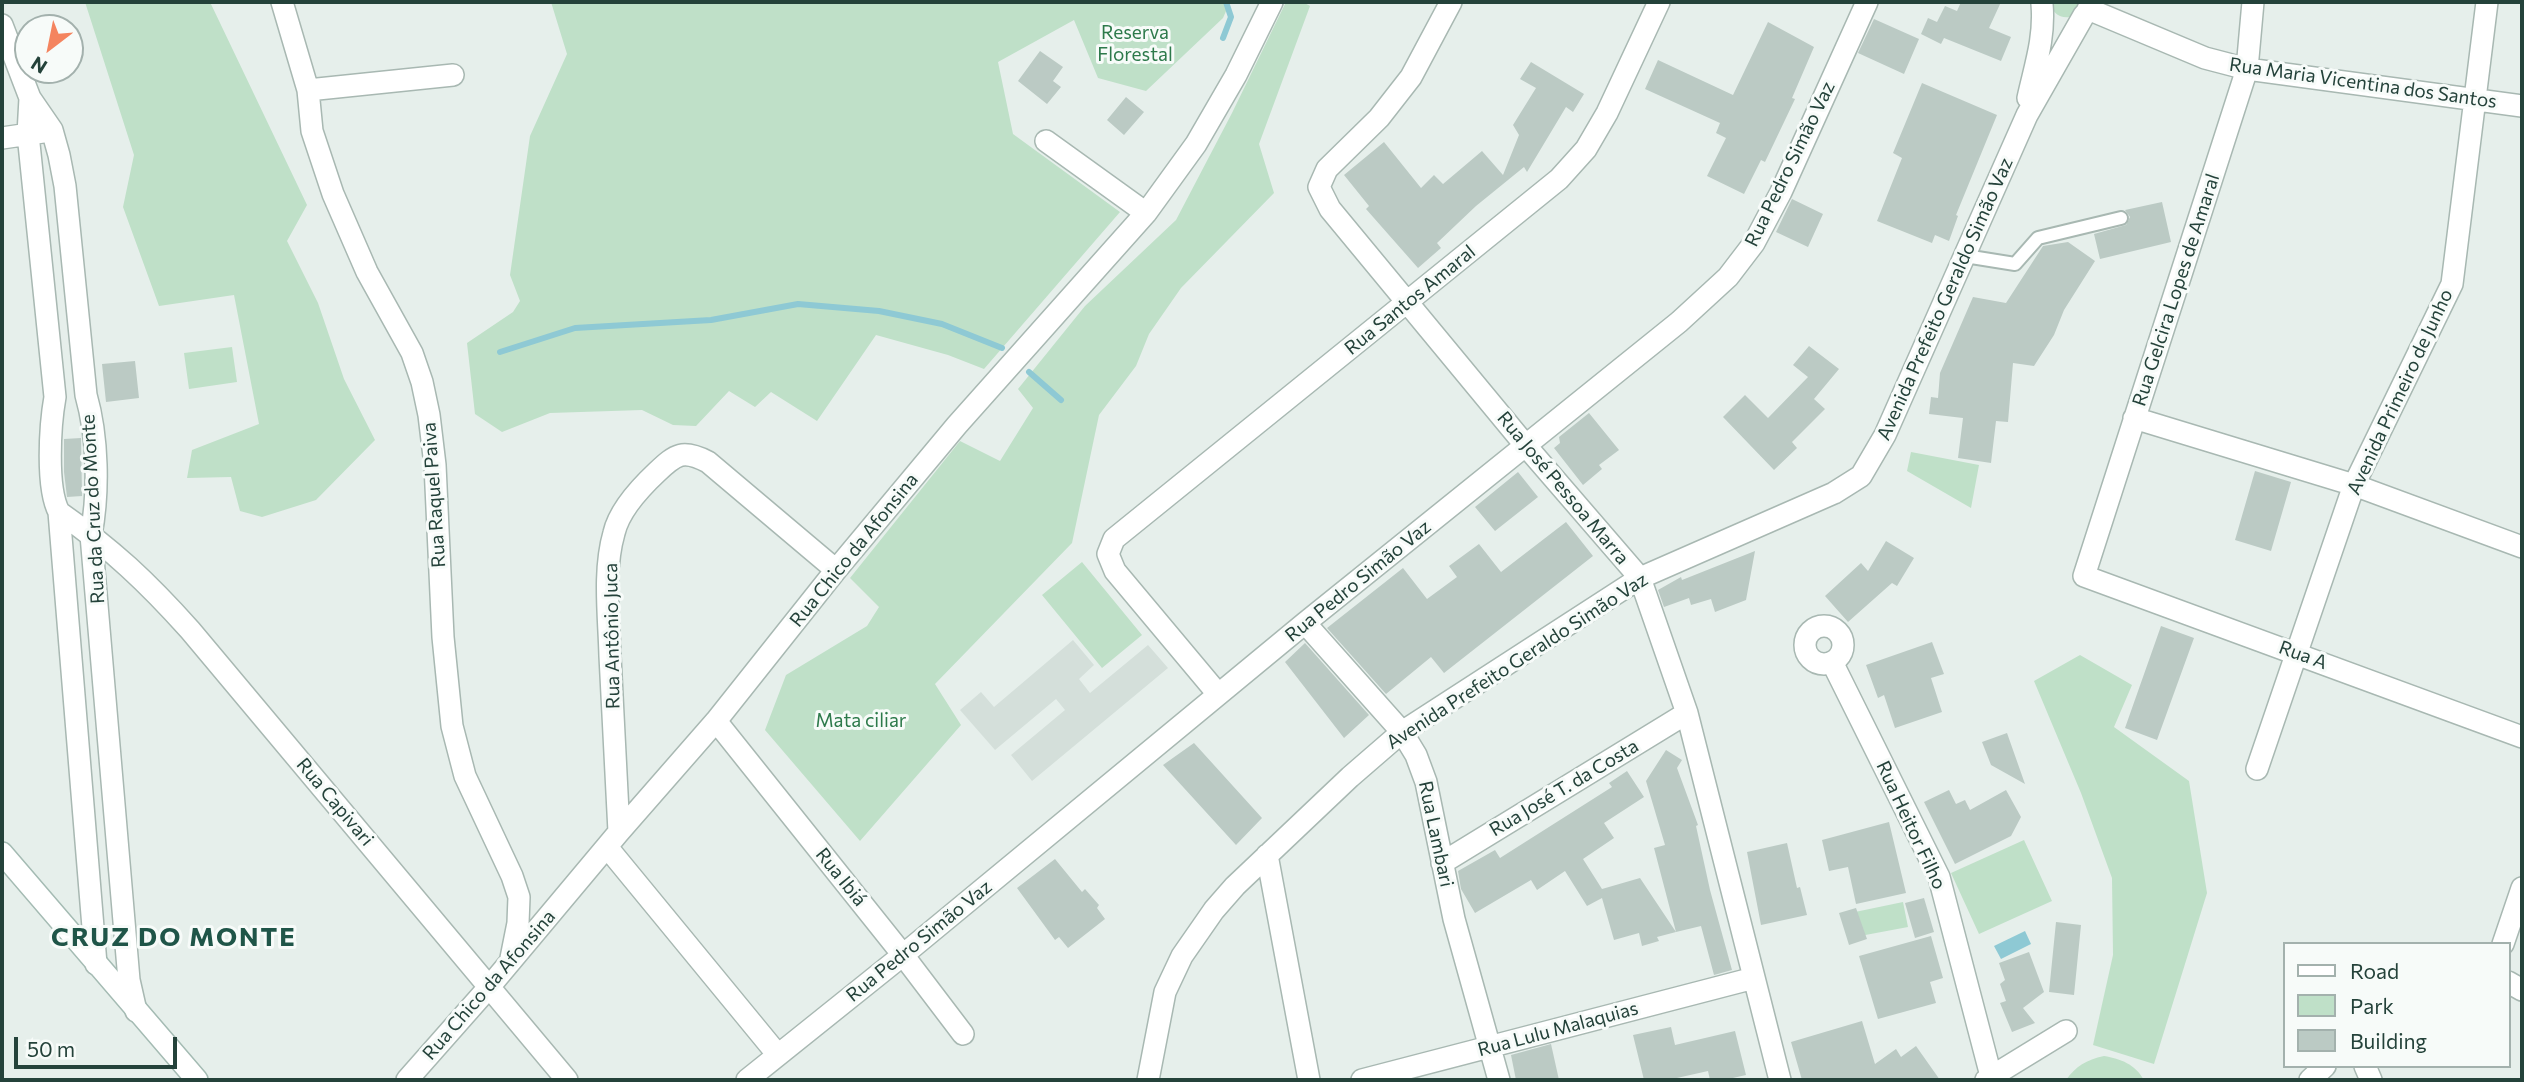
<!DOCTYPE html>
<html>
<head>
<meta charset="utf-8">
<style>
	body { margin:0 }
	#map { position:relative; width:2524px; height:1082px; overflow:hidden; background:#e6efeb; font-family:Commissioner,sans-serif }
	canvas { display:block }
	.frame { position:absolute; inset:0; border:4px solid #24423a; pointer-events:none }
	.legend { position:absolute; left:2283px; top:942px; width:228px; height:126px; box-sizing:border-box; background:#f7fbf9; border:2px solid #a3b1ad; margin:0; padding:9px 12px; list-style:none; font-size:21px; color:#24423a }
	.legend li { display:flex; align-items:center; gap:14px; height:35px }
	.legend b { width:35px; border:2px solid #a3b1ad }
	.north { position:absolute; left:14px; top:14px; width:70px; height:70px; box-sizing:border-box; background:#f7fbf9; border:2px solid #a3b1ad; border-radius:50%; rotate:212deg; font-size:19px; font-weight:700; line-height:28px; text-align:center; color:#24423a }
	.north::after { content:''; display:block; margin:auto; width:24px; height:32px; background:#f4845f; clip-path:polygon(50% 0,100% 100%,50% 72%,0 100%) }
	.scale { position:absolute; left:14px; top:1037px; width:163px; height:32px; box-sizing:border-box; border:4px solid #24423a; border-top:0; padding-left:9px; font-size:21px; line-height:24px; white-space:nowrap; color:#24423a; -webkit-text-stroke:5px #f7fbf9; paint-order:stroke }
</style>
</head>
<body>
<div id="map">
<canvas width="2524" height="1082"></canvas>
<div class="frame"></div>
<ul class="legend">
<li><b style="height:9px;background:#fff"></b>Road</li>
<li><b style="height:19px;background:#bfe0c8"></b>Park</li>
<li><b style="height:19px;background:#bbcac4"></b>Building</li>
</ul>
<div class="north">N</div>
<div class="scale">50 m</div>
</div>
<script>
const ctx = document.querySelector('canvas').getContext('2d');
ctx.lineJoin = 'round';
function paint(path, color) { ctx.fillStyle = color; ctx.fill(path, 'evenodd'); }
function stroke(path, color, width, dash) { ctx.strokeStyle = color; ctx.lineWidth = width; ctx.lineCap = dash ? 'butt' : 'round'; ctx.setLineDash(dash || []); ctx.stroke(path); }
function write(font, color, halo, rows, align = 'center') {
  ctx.font = font + ' Commissioner,sans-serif'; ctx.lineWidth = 6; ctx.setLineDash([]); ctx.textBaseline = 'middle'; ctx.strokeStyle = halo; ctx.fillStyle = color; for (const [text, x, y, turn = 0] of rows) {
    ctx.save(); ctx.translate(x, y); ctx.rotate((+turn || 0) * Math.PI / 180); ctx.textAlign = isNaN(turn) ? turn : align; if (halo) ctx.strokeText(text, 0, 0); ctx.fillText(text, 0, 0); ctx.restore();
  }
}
paint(new Path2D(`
	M1073 640 1094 665 1079 679 1090 693 1148 645 1168 668 1032 781 1011 755 1065 710 1056 699 995 750 960 710 981 692 994 707Z`), '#d4dfda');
paint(new Path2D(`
	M85 2H210L307 205 287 241 318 303 344 379 375 440 316 500 262 517 240 511 231 477 187 478 192 450 259 424 234 295 159 306 123 207 134 155Z
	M551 2H1230L1223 18 1146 91 1098 78 1074 20 998 62 1013 134 1120 212 984 369 948 355 876 335 817 421 771 392 755 407 729 391 696 426 673 425 642 410 550 413 502 432 475 414 467 343 513 312 520 301 510 275 530 136 567 54Z
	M1286 2H1303L1310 6 1259 144 1274 193 1181 288 1149 334 1136 366 1099 415 1072 543 935 684 961 725 860 841 765 730 786 675 867 626 879 607 850 578 960 441 1000 461 1033 408 1018 389 1085 306 1176 220 1232 113Z
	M2049 2H2084L2076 15C2063 21 2053 15 2049 2Z
	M232 347 237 382 189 389 184 353Z
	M1911 452 1979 465 1971 508 1907 471Z
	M1082 562 1142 635 1102 668 1042 595Z
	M2080 655 2132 685 2114 727 2189 781 2207 893 2154 1064 2093 1045 2113 955 2112 878 2081 793 2034 681Z
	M2024 840 2052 901 1979 934 1951 873Z
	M1903 902 1908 927 1860 936 1855 912Z
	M2104 1056C2121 1059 2135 1064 2144 1080H2066C2076 1066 2086 1060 2104 1056Z`), '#bfe0c8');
paint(new Path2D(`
	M2025 931 2031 944 2001 959 1994 946Z`), '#8ec9d4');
stroke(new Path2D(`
	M1223 38 1231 17 1226 2
	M500 352 575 328 711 320 798 304 879 311 942 324 1002 348
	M1029 372 1061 400`), '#8ec9d4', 6);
paint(new Path2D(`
	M1961 2H2001L1989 28 2011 37 2001 61 1944 38 1941 44 1921 34 1928 18 1937 22 1945 6 1957 11Z
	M1874 19 1919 39 1904 74 1858 53Z
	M1768 22 1814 47 1792 98 1795 99 1765 162 1761 160 1744 194 1707 176 1726 138 1716 133 1720 123 1645 89 1658 60 1733 95Z
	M1040 51 1063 67 1053 81 1061 87 1047 104 1018 81Z
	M1531 62 1584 94 1573 112 1566 107 1527 172 1524 167 1476 206 1437 243 1441 248 1418 268 1366 209 1369 206 1344 175 1384 142 1421 188 1434 175 1443 184 1482 151 1503 175 1519 135 1513 125 1536 88 1520 79Z
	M1922 83 1997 115 1956 215 1958 216 1949 241 1935 235 1932 243 1877 221 1902 158 1893 153Z
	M1126 97 1144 112 1124 135 1107 120Z
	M1792 199 1823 214 1808 247 1776 232Z
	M2162 202 2171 242 2100 259 2094 234 2126 225 2130 217 2125 210Z
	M2068 242 2095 261 2064 310 2054 335 2034 366 2013 363 2008 422 1996 421 1991 463 1958 458 1963 418 1929 414 1931 397 1938 398 1940 373 1973 297 2006 303 2043 246Z
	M1809 346 1839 369 1814 399 1825 409 1792 442 1797 448 1774 470 1723 417 1745 395 1768 418 1808 377 1793 365Z
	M135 361 139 398 106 402 102 364Z
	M1589 413 1619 450 1599 465 1602 469 1583 485 1554 448 1560 443 1559 437Z
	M81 438 82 496 67 497 64 472V439Z
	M2255 471 2291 482 2271 551 2235 540Z
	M1518 472 1538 497 1495 531 1475 507Z
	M1566 522 1593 556 1444 673 1431 657 1386 694 1327 628 1403 568 1427 599 1457 577 1449 566 1479 544 1501 572Z
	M1886 541 1914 558 1897 586 1892 583 1848 622 1825 596 1861 563 1868 571Z
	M1755 551 1746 600 1715 612 1711 599 1691 605 1689 598 1664 607 1658 590 1681 577 1682 580Z
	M2161 626 2194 638 2157 740 2125 728Z
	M1932 642 1944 674 1931 678 1942 712 1895 728 1884 695 1878 698 1866 665Z
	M1305 643 1369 715 1344 738 1285 662Z
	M2007 733 2025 784 1991 765 1982 742Z
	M1194 743 1262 818 1236 845 1163 765Z
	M1666 750 1682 760 1677 768 1698 825 1696 826 1710 890 1732 970 1714 975 1701 926 1676 932 1654 848 1665 845 1646 781Z
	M1627 771 1644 797 1604 823 1614 838 1583 859 1602 889 1640 878 1676 932 1657 937 1659 941 1642 946 1639 933 1614 940 1602 898 1587 906 1565 871 1537 890 1531 880 1475 913 1461 889 1458 871 1495 850 1500 858 1612 787 1609 783Z
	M1949 790 1956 804 1965 800 1970 810 2006 790 2021 817 2011 836 1955 864 1924 802Z
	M1889 822 1906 893 1856 904 1848 867 1829 871 1822 840Z
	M1787 843 1797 888 1800 887 1807 915 1761 925 1747 852Z
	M1055 859 1082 892 1085 889 1099 905 1097 908 1105 919 1068 948 1059 937 1055 940 1017 888Z
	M1924 898 1934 932 1915 938 1905 903Z
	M1856 908 1867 939 1849 945 1839 913Z
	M2056 922 2081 925 2074 995 2049 992Z
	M1931 936 1943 978 1930 982 1936 1003 1878 1019 1859 956Z
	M2029 952 2044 992 2023 1008 2035 1023 2012 1032 2000 1003 2006 1001 2000 984 2005 980 1999 963Z
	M1862 1021 1875 1064 1896 1049 1901 1057 1916 1046 1940 1080H1802L1791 1042Z
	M1671 1027 1675 1045 1735 1031 1746 1075 1724 1080H1710L1708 1071 1668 1080H1644L1633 1035Z
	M1551 1044 1559 1080H1516L1511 1055Z`), '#bbcac4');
const lane = new Path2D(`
	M1965 256 2015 264 2038 238 2121 218`);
const street = new Path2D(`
	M282 2 308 90 312 131 333 194 367 272 412 353 422 382 429 415 435 465 443 637 452 726 465 776 512 876 519 897 518 923 511 958
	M1451 2 1411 77 1379 118 1327 169 1319 187 1330 209 1526 446 1640 578 1687 713 1780 1080
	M2253 2 2247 69 2084 576 2522 737
	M2088 9 2205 58 2247 69 2522 106
	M2 25 30 98 52 130 59 155 65 186 86 395C98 437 99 492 91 535L129 980 136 1011
	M308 90 453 75
	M30 98 28 134 55 397C50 425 46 488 59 512L96 964
	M2028 98C2035 66 2045 38 2042 4
	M2 138 43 132
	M1046 141 1146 213
	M2134 418 2354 485 2522 547
	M59 512C112 549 147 582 190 630L567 1080
	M1305 623 1402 732 1416 755 1426 782 1454 919 1499 1080
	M1805 645a19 19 0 1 1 38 0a19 19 0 1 1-38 0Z
	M1832 662 1939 877 1991 1076
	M1218 694 1115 571 1108 554 1114 539 1559 179 1586 149 1607 113 1659 2
	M716 721 903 955 963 1034
	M2257 769 2354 485 2452 284 2487 2
	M619 832C616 773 613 714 610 656 609 616 603 571 614 533 619 511 641 487 657 472 676 454 683 449 708 462L836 570
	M607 847 778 1055
	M1267 855 1309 1080
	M1442 863 1687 713
	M2503 944 2522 888
	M2508 982 2522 990
	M2365 1066 2371 1080
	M407 1080 490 986 619 832 716 721 836 570 957 425 1146 213 1196 144 1236 75 1272 2
	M747 1080 903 955 1305 623 1679 322 1728 277 1754 243 1781 192 1867 2
	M1148 1080 1165 992 1182 956 1214 910 1235 886 1350 777 1402 732 1640 578 1834 493 1861 476 1885 435 2027 115 2084 15
	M1362 1080 1754 978
	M1986 1080 2066 1031
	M2310 1080 2325 1066`);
const secondary = new Path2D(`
	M2 853 197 1080`);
stroke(lane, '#a8b8b2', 16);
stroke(street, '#a8b8b2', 24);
stroke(secondary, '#a4bbb3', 24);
stroke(lane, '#fff', 12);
stroke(street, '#fff', 21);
stroke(secondary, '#fff', 21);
write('19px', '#2d7a4b', '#f7fbf9', [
	["Reserva",1135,33],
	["Florestal",1135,55],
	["Mata ciliar",861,721]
]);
write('19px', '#24423a', '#f7fbf9', [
	["Rua Maria Vicentina dos Santos",2363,83,8],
	["Rua Pedro Simão Vaz",1790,164,-64],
	["Rua Gelcira Lopes de Amaral",2176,290,-72],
	["Avenida Prefeito Geraldo Simão Vaz",1945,299,-66],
	["Rua Santos Amaral",1410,300,-39],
	["Avenida Primeiro de Junho",2400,392,-65],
	["Rua José Pessoa Marra",1563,488,50],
	["Rua Raquel Paiva",434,495,-94],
	["Rua da Cruz do Monte",93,509,-93],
	["Rua Chico da Afonsina",854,550,-51],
	["Rua Pedro Simão Vaz",1358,581,-39],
	["Rua Antônio Juca",612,636,-91],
	["Rua A",2303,655,20],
	["Avenida Prefeito Geraldo Simão Vaz",1517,661,-33],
	["Rua José T. da Costa",1564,788,-31],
	["Rua Capivari",335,802,50],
	["Rua Heitor Filho",1911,825,65],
	["Rua Lambari",1436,834,78],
	["Rua Ibiá",841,877,51],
	["Rua Pedro Simão Vaz",919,941,-39],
	["Rua Chico da Afonsina",489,985,-49],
	["Rua Lulu Malaquias",1558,1029,-15]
]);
ctx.letterSpacing = '2px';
write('bold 26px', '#1f5548', '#f7fbf9', [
	["CRUZ DO MONTE",174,937]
]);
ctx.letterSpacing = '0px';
</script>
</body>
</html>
